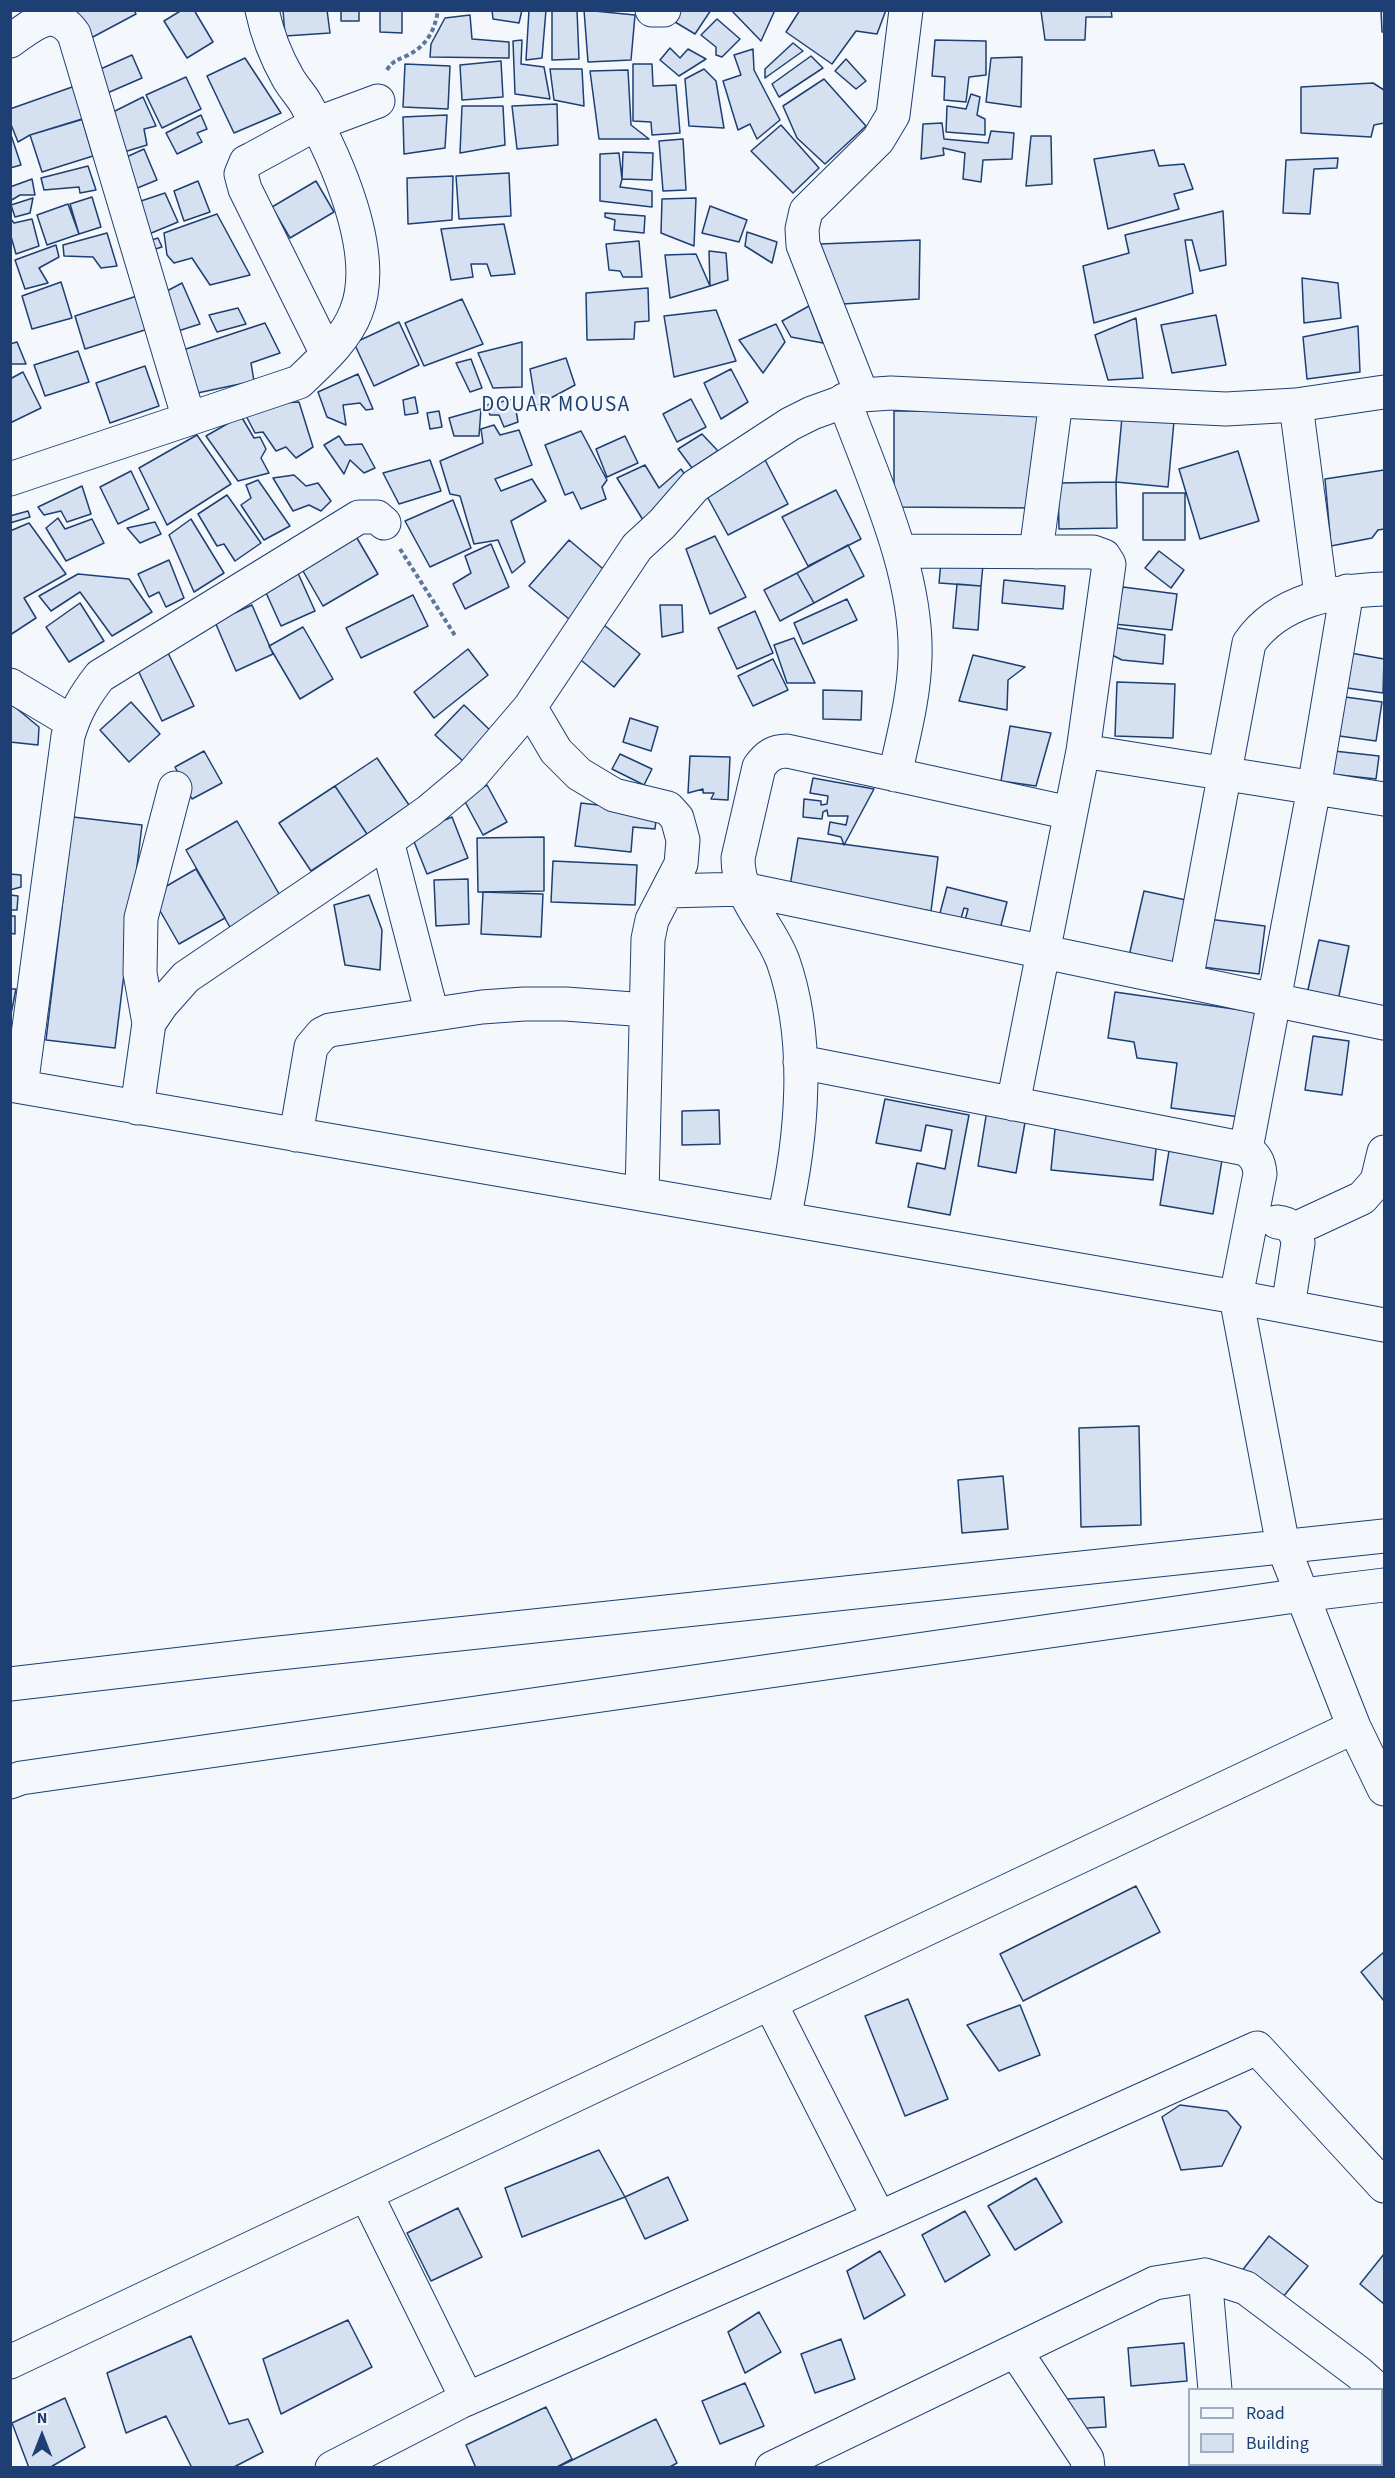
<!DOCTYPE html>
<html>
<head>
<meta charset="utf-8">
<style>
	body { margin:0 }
	#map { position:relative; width:1395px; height:2478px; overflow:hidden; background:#f4f7fb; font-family:"Source Sans 3",sans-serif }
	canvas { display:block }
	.frame { position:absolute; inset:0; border:12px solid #1d3f73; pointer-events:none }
	.legend { position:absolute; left:1188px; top:2388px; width:195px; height:78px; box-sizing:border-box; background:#f4f7fb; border:2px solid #9eadc5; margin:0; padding:8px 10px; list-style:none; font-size:18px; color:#1d3f73 }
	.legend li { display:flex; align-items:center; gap:12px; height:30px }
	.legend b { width:30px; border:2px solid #9eadc5 }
	.north { position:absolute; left:12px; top:2406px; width:60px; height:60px; -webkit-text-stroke:4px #f4f7fb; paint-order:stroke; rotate:0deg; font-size:16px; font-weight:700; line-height:24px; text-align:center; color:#1d3f73 }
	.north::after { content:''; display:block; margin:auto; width:21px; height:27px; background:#1d3f73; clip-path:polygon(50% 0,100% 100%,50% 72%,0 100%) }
</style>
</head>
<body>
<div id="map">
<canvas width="1395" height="2478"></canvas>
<div class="frame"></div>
<ul class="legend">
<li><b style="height:8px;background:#f4f7fb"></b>Road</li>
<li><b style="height:16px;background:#d5e0f0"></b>Building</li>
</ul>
<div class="north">N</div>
</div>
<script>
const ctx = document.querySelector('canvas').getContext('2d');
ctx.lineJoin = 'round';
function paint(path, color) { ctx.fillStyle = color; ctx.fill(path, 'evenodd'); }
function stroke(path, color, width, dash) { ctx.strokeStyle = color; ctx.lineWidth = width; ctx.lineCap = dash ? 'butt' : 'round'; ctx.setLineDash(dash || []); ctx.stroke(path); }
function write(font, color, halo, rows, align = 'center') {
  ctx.font = font + ' "Source Sans 3",sans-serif'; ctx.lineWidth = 4.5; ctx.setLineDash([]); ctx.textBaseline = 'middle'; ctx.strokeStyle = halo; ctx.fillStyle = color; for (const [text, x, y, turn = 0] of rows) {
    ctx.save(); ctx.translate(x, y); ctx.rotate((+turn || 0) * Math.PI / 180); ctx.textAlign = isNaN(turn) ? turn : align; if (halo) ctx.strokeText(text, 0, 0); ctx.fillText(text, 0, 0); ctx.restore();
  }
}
const building = new Path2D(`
	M76 10H134L136 14 91 38Z
	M182 10H194L213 42 187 58 164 21Z
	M283 10H327L330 33 285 36Z
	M341 10H359V21H341Z
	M380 10H402V33L380 32Z
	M492 10H522L519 23 493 19Z
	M529 10H546L542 58 526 60Z
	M552 10H577L579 59 552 60Z
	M584 10 635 15 631 60 588 62Z
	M673 10H711L695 34 670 19Z
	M731 10H775L761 41Z
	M800 10H886L877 34 856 31 832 64 786 32Z
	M1036 10H1111L1112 17H1086L1085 40H1045L1041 11Z
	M1381 10H1384V32H1382Z
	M470 15 472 39 509 42V58L430 57 431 44 445 18Z
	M717 19 740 39 722 57 716 55V47L701 35Z
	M522 40 521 64 544 67 550 99 515 94 513 41Z
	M935 40 986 41V75L969 77 966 102 944 100 945 77 932 76Z
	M793 43 803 51 765 78V69Z
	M670 48 680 58 688 49 706 59 679 76 660 60Z
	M753 49 754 70 780 120 757 139 750 124 738 130 723 81 741 75 734 55Z
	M132 55 142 78 105 94 96 71Z
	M811 56 823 68 779 97 772 84Z
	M1022 57 1021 107 986 102 991 58Z
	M245 58 281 113 234 133 207 76Z
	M846 59 866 81 856 89 835 71Z
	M501 61 503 97 462 100 460 65Z
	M405 64 450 66 448 109 403 107Z
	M633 64H652L653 86 676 85 680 133 652 135 651 122 633 121Z
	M550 69H582L584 106 554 100Z
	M704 69 716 81 724 128 689 126 685 79Z
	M628 70 631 125 649 139H599L590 71Z
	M186 77 201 109 162 128 146 95Z
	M824 79 866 126 825 164 797 138 783 106Z
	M1373 83 1384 90V123L1374 125 1371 137 1301 133V87Z
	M75 86 87 118 30 135 18 142 10 122V109Z
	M971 94 980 97 977 115 985 119V135L946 132 947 106 966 109Z
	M143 97 156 126 144 129 147 145 124 152 107 115Z
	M557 104 558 145 517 149 512 106Z
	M462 106H503L505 145 460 153Z
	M201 115 207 129 197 133 202 142 177 154 166 133Z
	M447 115 445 148 404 154 403 117Z
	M82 119 93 156 42 172 30 135Z
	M942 123 944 139 988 143 991 131 1014 133 1012 159 983 160 981 182 963 179 965 153 943 148 944 155 921 159 923 124Z
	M781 125 819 168 793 193 751 151Z
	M10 132 21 165 10 168Z
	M1031 136H1051L1052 184 1026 186Z
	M683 139 686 190 663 191 659 141Z
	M144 149 157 180 135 189 122 159Z
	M1154 150 1159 166 1184 164 1193 189 1174 194 1179 209 1108 229 1094 159Z
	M623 152 653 153 652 180 622 179Z
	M619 153 622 179 620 187 652 191V207L600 201V154Z
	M1338 158 1337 168 1314 169 1310 214 1283 213 1286 160Z
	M88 166 96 190 80 193 79 187 44 190 41 178Z
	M509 173 511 216 459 219 456 176Z
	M453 176 452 220 408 224 407 178Z
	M32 179 35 195H20L10 201V187Z
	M198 181 210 212 184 221 174 191Z
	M316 181 334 212 290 238 272 207Z
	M165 193 178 222 149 234 138 202Z
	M92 197 101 227 79 234 70 204Z
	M33 198 30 213 15 217 11 205Z
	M696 198 694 246 661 233 662 199Z
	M68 204 79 234 47 245 37 215Z
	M710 206 747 220 739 242 702 233Z
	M1223 211 1226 265 1200 271 1192 240H1185L1193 293 1094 323 1083 266 1129 253 1125 235Z
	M605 213 645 216 644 233 614 230 615 220 605 217Z
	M217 214 250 275 210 285 192 258 174 263 167 255 164 233Z
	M10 218 14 223 32 219 39 246 16 254 10 233Z
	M504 224 515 274 491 276 487 264H471L473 277 451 280 441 229Z
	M747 232 777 242 772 263 745 246Z
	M107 233 117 266 101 268 93 257 64 256 63 245Z
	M158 238 162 247 152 250 148 241Z
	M920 240 919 299 843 304 820 244Z
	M639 241 642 277H623L620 271 609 270 606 244Z
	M56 245 59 257 39 268 48 283 25 289 15 260Z
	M709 251 726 253 728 280 710 286Z
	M696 254 710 286 670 298 665 255Z
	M1302 278 1338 283 1341 318 1304 323Z
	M61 282 72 318 32 329 22 296Z
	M182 283 200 324 178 331 165 292Z
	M648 288 649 321 635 322 634 339 587 340 586 293Z
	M140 295 151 328 85 349 75 316Z
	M462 299 483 344 424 366 405 323Z
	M809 306 823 343 791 337 782 321Z
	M238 308 246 324 217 332 209 315Z
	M716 310 736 361 674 377 664 316Z
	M1216 315 1226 365 1172 373 1161 325Z
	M1136 318 1143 378 1108 380 1095 335Z
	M399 322 419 365 374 386 354 343Z
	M265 323 280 353 251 363 254 381 188 395 180 351Z
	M776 324 785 342 763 373 739 340Z
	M1358 326 1360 372 1307 379 1303 337Z
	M17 342 26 364H10V344Z
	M522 342V387L493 388 478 353Z
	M78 351 89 382 45 396 34 365Z
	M566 358 575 385 536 406 530 369Z
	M471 359 482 388 470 392 456 363Z
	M145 366 159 406 110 423 96 383Z
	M731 369 748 402 721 419 704 383Z
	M23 372 41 408 10 423V379Z
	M358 374 373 409 366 410 360 403 343 405 346 425 327 417 318 392Z
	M415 397 418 413 405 415 403 400Z
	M514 399 518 422 504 427 499 415H490L486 405Z
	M691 399 706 427 677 442 663 414Z
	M299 402 313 447 296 458 286 447 276 451 263 432 255 433 244 412 263 404Z
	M481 409 479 436H454L449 418Z
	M439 411 442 427 430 429 427 413Z
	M894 411H1038L1037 508 894 507Z
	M241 416 254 438 260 437 266 449 261 458 269 473 238 481 206 436Z
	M1122 417 1174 421 1168 487 1116 482Z
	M494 425 500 435 519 430 532 465 495 479 501 491 532 479 546 501 511 521 525 562 512 573 498 540 474 544 460 496 450 494 440 461 483 443 481 429Z
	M581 431 607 480 602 487 606 499 581 509 573 492 565 495 545 445Z
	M702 434 718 451 692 468 678 449Z
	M197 435 231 484 167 525 139 468Z
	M339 436 345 445 362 444 375 468 364 473 350 460 344 474 324 445Z
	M625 436 638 463 607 477 596 449Z
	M1238 451 1259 521 1200 539 1179 469Z
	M763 456 788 504 728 535 702 487Z
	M430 460 441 491 399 504 383 473Z
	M645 465 659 488 681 469 691 483 643 520 617 478Z
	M1384 470V529L1378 530 1372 538 1331 546 1325 479Z
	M131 471 149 509 118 524 100 487Z
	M294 475 306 486 318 483 331 501 321 511 309 505 293 511 273 478Z
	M258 480 290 526 264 540 241 505 251 498 246 485Z
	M1116 482 1117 528 1059 529 1058 483Z
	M82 486 91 514 67 522 61 511 44 515 38 507Z
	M836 490 861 539 808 566 782 517Z
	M1143 493H1185V540H1143Z
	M227 495 261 543 235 561 224 544 217 546 198 514Z
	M453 500 471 548 430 567 405 521Z
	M28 511 30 517 10 523V516Z
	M58 518 65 529 92 519 104 543 66 561 46 528Z
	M191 519 224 573 194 592 169 535Z
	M155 522 161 534 140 543 127 528Z
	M29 523 66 574 24 598 36 618 10 635V531Z
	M354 533 378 574 323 606 299 564Z
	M715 536 746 597 710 614 686 549Z
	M569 540 608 573 569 619 529 586Z
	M491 544 509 587 465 609 453 584 471 573 465 556Z
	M848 545 864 576 814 603 797 573Z
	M1159 551 1184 570 1171 588 1145 568Z
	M169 560 184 598 166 607 159 592 149 597 138 574Z
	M941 562 983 565 981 586 939 583Z
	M297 571 315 611 281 626 263 586Z
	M797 573 814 603 780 621 764 590Z
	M78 574 129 579 152 612 112 636 80 592 51 611 39 596Z
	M1004 580 1065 586 1063 609 1002 603Z
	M957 584 981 586 978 630 953 628Z
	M1123 587 1177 594 1172 630 1114 624Z
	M413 595 428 626 361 658 346 628Z
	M847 599 857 620 803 644 794 623Z
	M80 603 104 641 69 662 46 627Z
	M252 605 273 654 236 671 215 622Z
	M660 605H682L683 632 662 637Z
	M755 611 773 653 737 669 718 628Z
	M604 625 640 654 614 687 577 657Z
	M303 627 333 679 300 699 269 646Z
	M1111 627 1165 635 1163 664 1122 660 1106 652Z
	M794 638 815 683H787L774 645Z
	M468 649 488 675 434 718 414 692Z
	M167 651 194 706 162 721 136 666Z
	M1345 652 1384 659 1383 693 1340 687Z
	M973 655 1025 667 1008 680 1007 710 959 701Z
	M773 659 788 690 753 706 738 676Z
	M1117 682 1175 684 1173 738 1115 736Z
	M823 690 862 691 861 720 823 719Z
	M1338 696 1382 702 1376 741 1332 735Z
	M131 702 160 734 129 762 100 730Z
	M10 703 39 727 38 745 10 742Z
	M464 705 494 734 465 763 435 735Z
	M630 718 658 727 651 751 623 742Z
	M1010 726 1051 733 1036 786 1001 781Z
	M204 751 222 783 192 799 175 767Z
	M1334 751 1379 756 1376 779 1331 774Z
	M620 754 652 769 644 785 612 769Z
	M690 756 730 757 728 800 711 799 714 793H703V789L688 793Z
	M377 758 409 805 367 834 335 786Z
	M813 778 874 789 844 845 841 837 828 834 830 822 846 825 848 816H828L827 810 823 812 822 819 803 817 804 799 821 801V805L827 804 828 796 810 793Z
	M487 785 507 822 483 835 463 798Z
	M335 786 367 834 311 871 279 823Z
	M581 803 657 812 655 829 633 827 631 852 575 846Z
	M73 817 142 825 115 1048 46 1040Z
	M452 817 468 858 427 874 411 834Z
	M237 821 282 899 231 929 186 850Z
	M544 837V891L478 892 477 838Z
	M798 838 938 857 931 911 790 886Z
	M553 861 637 865 635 905 551 902Z
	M196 869 225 918 179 944 151 895Z
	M10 874 21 875V887L10 890Z
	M468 879 469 924 436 926 434 880Z
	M947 887 1007 902 999 933 964 924 968 909 964 908 958 929 937 924Z
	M1144 891 1186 900 1172 965 1129 956Z
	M483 892 543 894 541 937 481 934Z
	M11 895 18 896 17 910H10Z
	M369 895 382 930 380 970 345 965 334 905Z
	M10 916H15V934L10 933Z
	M1208 919 1265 926 1259 974 1202 967Z
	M1319 940 1349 946 1338 1001 1307 994Z
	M10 989H16L10 1019Z
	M1115 992 1255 1012 1240 1117 1171 1108 1177 1063 1137 1058 1134 1042 1108 1038Z
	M1313 1036 1349 1041 1342 1095 1305 1090Z
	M885 1099 969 1115 950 1215 908 1207 917 1163 945 1169 952 1130 926 1125 921 1151 876 1143Z
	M719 1110 720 1144 682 1145V1111Z
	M987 1110 1026 1117 1016 1173 978 1166Z
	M1055 1129 1157 1139 1153 1180 1051 1170Z
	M1169 1151 1222 1160 1213 1214 1160 1205Z
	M1139 1426 1141 1525 1081 1527 1079 1428Z
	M1003 1476 1008 1529 962 1533 958 1480Z
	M1136 1886 1160 1932 1023 2001 1000 1954Z
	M1384 1952V2001L1361 1972Z
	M908 1999 948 2099 905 2116 865 2016Z
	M1020 2005 1040 2055 999 2071 967 2025Z
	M1180 2105 1227 2111 1241 2127 1222 2166 1181 2170 1162 2117Z
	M599 2150 625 2197 522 2237 505 2188Z
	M668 2177 688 2220 645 2239 625 2197Z
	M1036 2178 1062 2222 1015 2250 988 2206Z
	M458 2208 482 2257 431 2281 407 2233Z
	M965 2211 990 2255 945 2282 922 2235Z
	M1269 2236 1308 2266 1279 2302 1241 2272Z
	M880 2251 905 2295 864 2319 847 2271Z
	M1384 2254V2304L1360 2284Z
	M759 2312 781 2352 745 2373 728 2332Z
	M348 2320 372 2367 281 2414 263 2359Z
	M191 2336 229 2424 248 2419 263 2452 232 2468H192L166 2416 126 2433 107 2373Z
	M841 2339 855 2379 815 2393 801 2354Z
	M1184 2343 1187 2381 1131 2386 1128 2348Z
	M745 2383 764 2426 720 2444 702 2401Z
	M1104 2397 1106 2427 1069 2429 1066 2399Z
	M65 2398 85 2447 49 2468H29L12 2423Z
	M546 2407 572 2459 555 2468H476L466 2445Z
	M656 2419 677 2463 668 2468H556Z
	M1270 2464H1339V2468H1270Z`);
paint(building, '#d5e0f0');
stroke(building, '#1d3f73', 1.5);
const minor = new Path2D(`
	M652 10H664
	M10 41C32 26 53 4 74 34L189 419
	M327 354 245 189 241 174 246 162 252 159 316 124 378 101
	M862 395 803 245 802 229 806 211 878 140 893 115 906 10
	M844 400C873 479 918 573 915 658 914 698 903 737 895 775
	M1296 405 1321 595
	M10 479 299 382C320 362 346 339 356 312 380 253 335 156 306 104 301 95 293 87 288 78 276 57 267 34 262 10
	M899 551 1093 552 1104 556 1109 564 1083 751 1013 1104
	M1036 552 1056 401
	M10 685 72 722
	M530 707 556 751 579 774 614 795 668 808 677 818 683 840 681 864 652 920 648 939 642 1194
	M1083 751 1384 799
	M387 841 432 1014
	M668 891 743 889 1384 1023
	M1186 981 1249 643C1280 599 1334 591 1384 589
	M149 1023 140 973 141 918 175 788
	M800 1062 1246 1149C1256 1157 1259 1162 1260 1174L1236 1297 1283 1546 1354 1727 1384 1789
	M10 1085 1236 1297 1384 1325
	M21 1087 68 736C75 712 85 695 100 676L359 517H377L384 523
	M137 1108 149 1023 162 1004 186 977 387 841 429 811 472 775 530 707 637 547 662 524 695 486 790 424 812 413 862 395 891 393 1226 409 1296 405 1384 392
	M296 1135 311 1047 322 1034 330 1030 482 1007 524 1004H566L646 1010
	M1246 1149 1314 788 1347 591
	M784 1218C802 1138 811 1041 783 961 769 924 738 900 738 858L759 767C767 756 774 751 787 751L1070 813
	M1277 1222C1290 1223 1296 1230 1298 1243L1288 1307
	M1293 1230 1362 1198 1377 1181 1384 1152
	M10 1684 260 1655 1384 1536
	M10 1782 21 1778 1302 1595 1384 1585
	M771 2005 879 2218
	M366 2194 467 2399
	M1205 2275 1215 2390
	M1016 2352 1087 2459 1088 2468
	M10 2362 1354 1727
	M1221 2464 1222 2468
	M332 2468 460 2402 879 2218 1257 2048 1384 2186
	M772 2468 1155 2283 1205 2275 1246 2288 1359 2373 1378 2390`);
stroke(minor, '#1d3f73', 35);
stroke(new Path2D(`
	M387 70C392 61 398 60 406 56 426 47 435 31 438 10
	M400 549 456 637`), '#5e769c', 4, [4.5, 3]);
stroke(minor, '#f4f7fb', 33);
ctx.letterSpacing = '1.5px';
write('21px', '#1d3f73', '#f4f7fb', [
	["DOUAR MOUSA",556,406]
]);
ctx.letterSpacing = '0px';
</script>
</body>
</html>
